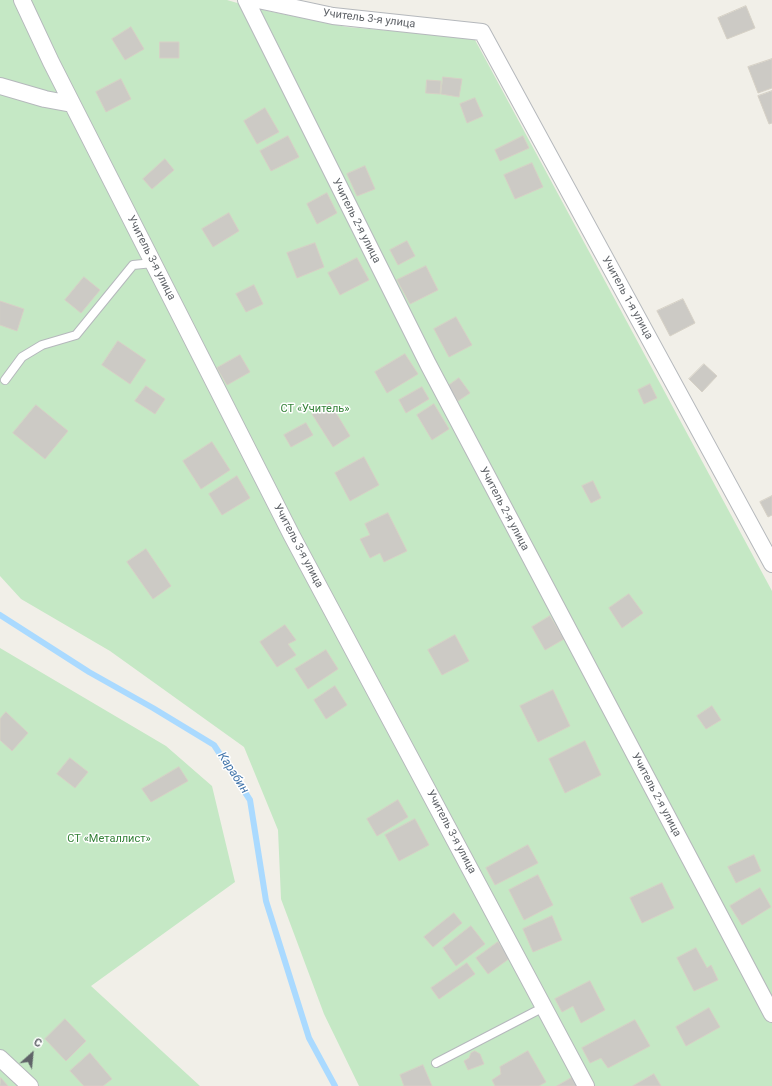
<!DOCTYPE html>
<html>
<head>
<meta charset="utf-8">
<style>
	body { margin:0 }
	#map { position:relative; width:772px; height:1086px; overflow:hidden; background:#f1efe8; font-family:Roboto,sans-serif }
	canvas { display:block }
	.north { position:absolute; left:12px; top:1034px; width:40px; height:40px; -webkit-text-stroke:3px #fff; paint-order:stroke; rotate:27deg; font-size:11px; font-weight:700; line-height:16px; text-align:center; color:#5f6368 }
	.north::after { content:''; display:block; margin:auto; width:14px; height:18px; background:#5f6368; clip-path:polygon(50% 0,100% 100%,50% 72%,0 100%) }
</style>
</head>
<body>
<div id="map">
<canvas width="772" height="1086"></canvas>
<div class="north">С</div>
</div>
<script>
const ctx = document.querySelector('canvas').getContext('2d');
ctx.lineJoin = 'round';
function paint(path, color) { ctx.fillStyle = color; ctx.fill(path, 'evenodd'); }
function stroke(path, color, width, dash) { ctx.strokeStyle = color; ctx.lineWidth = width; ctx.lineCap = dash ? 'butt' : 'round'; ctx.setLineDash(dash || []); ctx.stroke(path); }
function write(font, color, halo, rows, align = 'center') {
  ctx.font = font + ' Roboto,sans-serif'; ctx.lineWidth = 3; ctx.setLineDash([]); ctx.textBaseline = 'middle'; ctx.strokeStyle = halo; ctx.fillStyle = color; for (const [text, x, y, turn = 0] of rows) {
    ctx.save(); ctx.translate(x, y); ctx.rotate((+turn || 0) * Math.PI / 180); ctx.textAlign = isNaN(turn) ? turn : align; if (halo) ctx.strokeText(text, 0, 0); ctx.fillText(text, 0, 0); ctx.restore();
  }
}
paint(new Path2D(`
	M0 0H227L258 9 347 27 474 38 772 591V1086H359L324 1014 281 899 278 830 244 747 110 651 21 599 0 576Z
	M0 648 166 746 212 786 235 882 91 986 200 1086H0Z`), '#c5e8c5');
stroke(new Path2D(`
	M0 615 89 672 153 708 214 745 250 800 266 901 309 1038 335 1086`), '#aadaff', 6);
const building = new Path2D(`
	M746 6 755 28 727 39 718 18Z
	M131 27 144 49 125 60 112 39Z
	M160 42H179V58H160Z
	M772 59V88L758 93 748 67Z
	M443 77 462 79 459 97 441 94Z
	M121 79 131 99 106 112 96 92Z
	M427 80 441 81 440 94 426 93Z
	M772 91V123L769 124 758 96Z
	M475 98 483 116 467 123 460 104Z
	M265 108 279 132 257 144 244 121Z
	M288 136 299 157 271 171 260 151Z
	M523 136 529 148 500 161 495 150Z
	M165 159 174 170 152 189 143 179Z
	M532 163 543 187 515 199 504 175Z
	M365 166 375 189 357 196 347 174Z
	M327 193 337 213 317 224 307 204Z
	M229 213 239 231 213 247 202 229Z
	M407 241 415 256 398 265 390 250Z
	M315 243 324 267 297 278 287 253Z
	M357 258 369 280 340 295 328 273Z
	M426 266 438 290 410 304 397 280Z
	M84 277 100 290 81 313 65 300Z
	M254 285 263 304 246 312 236 294Z
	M683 299 695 323 670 336 657 311Z
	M0 301 24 309 17 331 0 325Z
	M456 317 472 345 449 357 434 329Z
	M118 341 146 360 130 384 102 365Z
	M405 354 418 374 387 393 375 372Z
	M240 355 250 372 227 385 217 368Z
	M704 364 717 376 702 392 689 379Z
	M459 378 470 393 458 401 448 386Z
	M650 384 657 398 644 404 638 390Z
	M146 386 165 399 155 414 135 401Z
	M422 387 429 399 406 413 399 400Z
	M330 403 350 436 333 447 312 414Z
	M434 404 449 429 432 440 417 415Z
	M36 405 68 431 45 459 13 433Z
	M306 423 313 435 291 447 284 435Z
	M212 442 230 470 201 489 183 461Z
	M364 457 379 485 350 501 335 473Z
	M237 476 250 498 222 515 209 494Z
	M593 481 601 498 591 503 582 486Z
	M772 496V515L768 517 760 502Z
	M388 513 407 551 384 562 380 553 370 558 360 539 370 535 365 524Z
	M146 549 171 586 153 599 127 562Z
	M629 594 643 613 622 628 609 608Z
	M550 616 564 639 545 650 532 627Z
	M285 625 296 640 288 644 296 655 277 667 260 642Z
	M455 635 469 661 442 675 428 650Z
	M326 650 338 669 308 689 295 669Z
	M335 686 347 705 326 719 314 700Z
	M553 690 570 726 538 742 520 706Z
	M712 706 721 720 706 729 697 716Z
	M6 712 28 733 12 751 0 740V719Z
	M585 741 601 775 565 793 549 759Z
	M70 758 88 772 75 788 57 774Z
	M179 767 188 781 151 802 142 789Z
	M398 800 408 817 377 836 367 819Z
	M415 819 429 845 399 861 385 835Z
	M528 845 538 863 495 885 486 868Z
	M754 855 761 871 736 883 728 867Z
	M538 875 553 905 524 920 509 890Z
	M662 883 674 908 642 923 630 898Z
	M760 888 771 907 742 925 730 906Z
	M454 913 462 923 433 947 424 937Z
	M552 916 562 940 533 952 523 929Z
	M471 926 485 944 456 966 443 948Z
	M498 942 510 958 488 974 476 958Z
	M696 948 707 968 711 965 718 980 694 991 677 958Z
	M467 963 475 974 439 999 431 988Z
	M590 981 605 1010 581 1023 573 1006 562 1012 555 999Z
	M709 1008 720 1027 686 1046 676 1027Z
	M65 1019 86 1041 66 1061 45 1039Z
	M635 1020 650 1046 608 1068 601 1058 590 1063 582 1048Z
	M475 1051 480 1054 484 1064 468 1070 464 1061 469 1058 471 1053Z
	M528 1051 546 1082 539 1086H495L492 1080 501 1074 500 1067Z
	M90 1053 112 1079 103 1086H84L70 1071Z
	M423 1065 432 1086H404L400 1075Z
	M654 1074 661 1086H633Z
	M573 1077 578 1086H557Z
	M1 1078 8 1086H0Z`);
paint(building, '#cccac5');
stroke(building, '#d6d1c6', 1);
const service = new Path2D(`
	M5 380 22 357 42 345 76 335 133 265 153 263
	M436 1063 544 1007`);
const minor = new Path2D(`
	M22 0 51 62 292 536 586 1086
	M246 0 428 364 772 1014
	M258 0 333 16 482 32 772 564
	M0 86 45 99 72 104
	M0 1058 30 1086`);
stroke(service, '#b5b8bc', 10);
stroke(minor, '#b5b8bc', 18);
stroke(service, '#fff', 8);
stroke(minor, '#fff', 16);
write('11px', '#5f6368', '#fff', [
	["Учитель 3-я улица",369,19,7],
	["Учитель 2-я улица",356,221,63],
	["Учитель 3-я улица",151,258,63],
	["Учитель 1-я улица",627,298,61],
	["Учитель 2-я улица",504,509,62],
	["Учитель 3-я улица",298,546,62],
	["Учитель 2-я улица",656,795,62],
	["Учитель 3-я улица",451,832,62]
]);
write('11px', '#348238', '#fff', [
	["СТ «Учитель»",315,409],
	["СТ «Металлист»",109,839]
]);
write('italic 12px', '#4174aa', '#fff', [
	["Карабин",233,773,57]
]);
</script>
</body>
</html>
